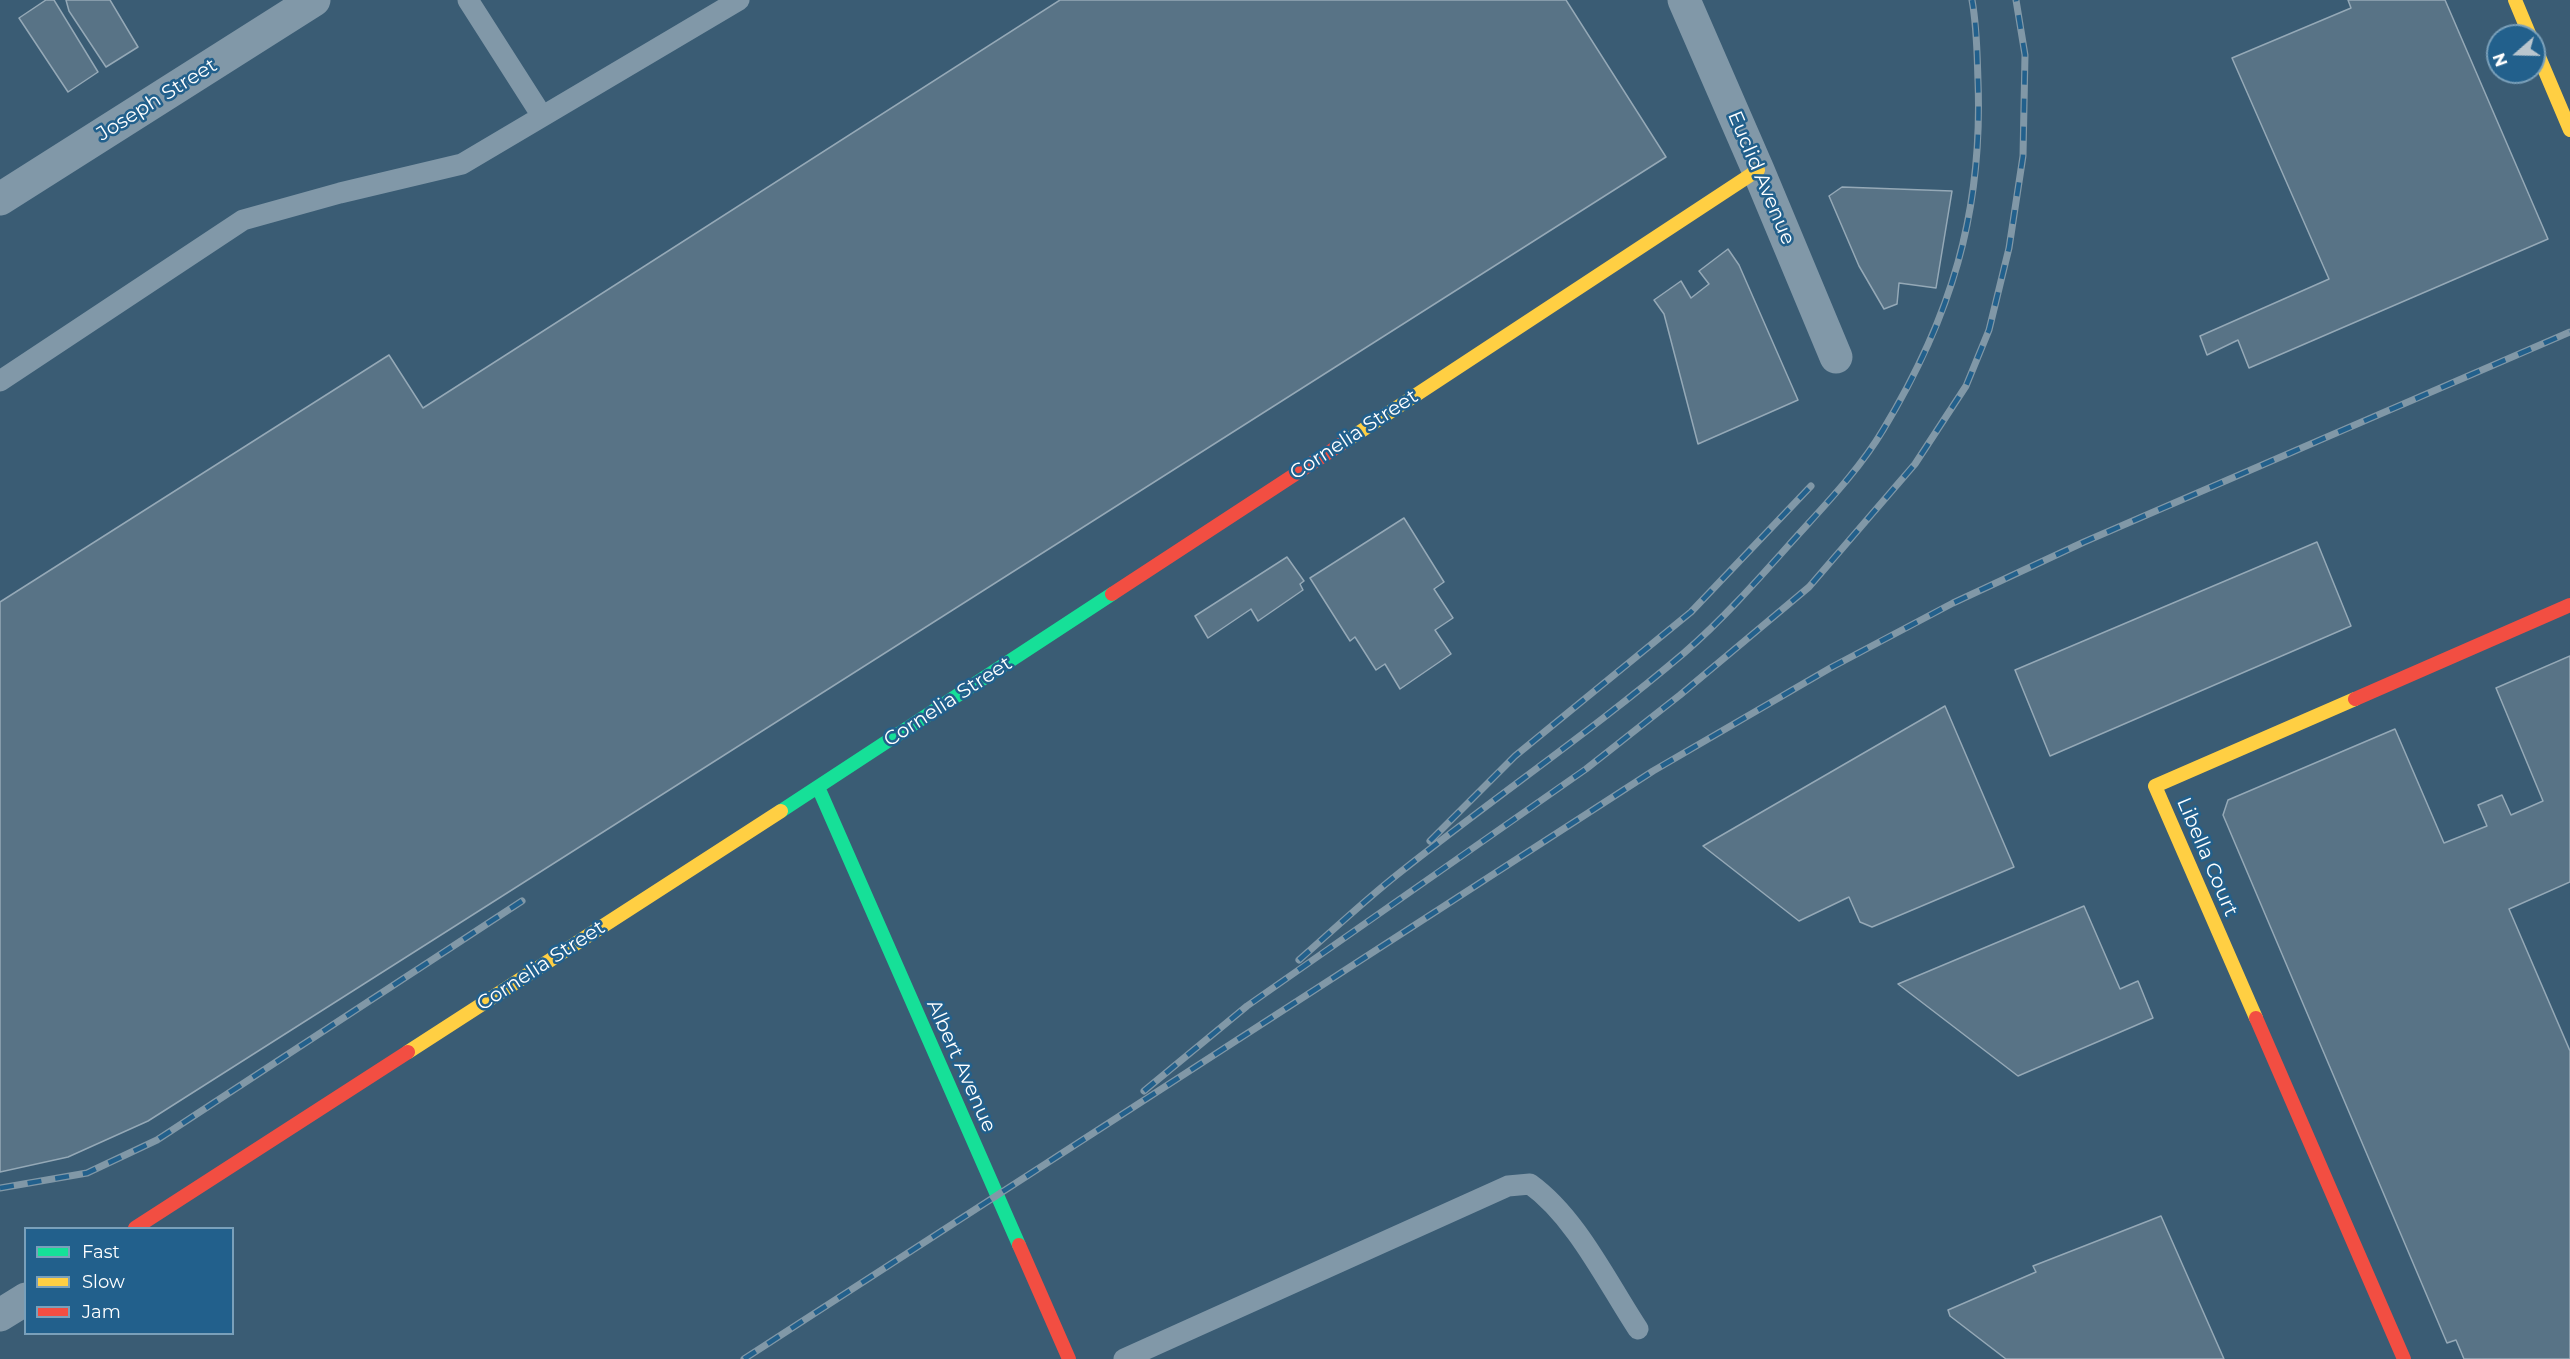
<!DOCTYPE html>
<html>
<head>
<meta charset="utf-8">
<style>
	body { margin:0 }
	#map { position:relative; width:2570px; height:1359px; overflow:hidden; background:#3a5c74; font-family:Montserrat,sans-serif }
	canvas { display:block }
	.legend { position:absolute; left:24px; top:1227px; width:210px; height:108px; box-sizing:border-box; background:#22608c; border:2px solid #7aa0ba; margin:0; padding:8px 10px; list-style:none; font-size:18px; color:#fff }
	.legend li { display:flex; align-items:center; gap:12px; height:30px }
	.legend b { width:30px; border:2px solid #7aa0ba }
	.north { position:absolute; left:2486px; top:24px; width:60px; height:60px; box-sizing:border-box; background:#22608c; border:2px solid #7aa0ba; border-radius:50%; rotate:250deg; font-size:16px; font-weight:700; line-height:24px; text-align:center; color:#fff }
	.north::after { content:''; display:block; margin:auto; width:21px; height:27px; background:#bac6ce; clip-path:polygon(50% 0,100% 100%,50% 72%,0 100%) }
</style>
</head>
<body>
<div id="map">
<canvas width="2570" height="1359"></canvas>
<ul class="legend">
<li><b style="height:8px;background:#16e098"></b>Fast</li>
<li><b style="height:8px;background:#ffcf43"></b>Slow</li>
<li><b style="height:8px;background:#f24e42"></b>Jam</li>
</ul>
<div class="north">N</div>
</div>
<script>
const ctx = document.querySelector('canvas').getContext('2d');
ctx.lineJoin = 'round';
function paint(path, color) { ctx.fillStyle = color; ctx.fill(path, 'evenodd'); }
function stroke(path, color, width, dash) { ctx.strokeStyle = color; ctx.lineWidth = width; ctx.lineCap = dash ? 'butt' : 'round'; ctx.setLineDash(dash || []); ctx.stroke(path); }
function write(font, color, halo, rows, align = 'center') {
  ctx.font = font + ' Montserrat,sans-serif'; ctx.lineWidth = 5; ctx.setLineDash([]); ctx.textBaseline = 'middle'; ctx.strokeStyle = halo; ctx.fillStyle = color; for (const [text, x, y, turn = 0] of rows) {
    ctx.save(); ctx.translate(x, y); ctx.rotate((+turn || 0) * Math.PI / 180); ctx.textAlign = isNaN(turn) ? turn : align; if (halo) ctx.strokeText(text, 0, 0); ctx.fillText(text, 0, 0); ctx.restore();
  }
}
const building = new Path2D(`
	M46 0H54L98 72 68 92 19 18Z
	M66 0H110L138 47 106 67 69 11Z
	M1060 0H1566L1666 157 148 1121 68 1157 0 1172V602L389 355 423 408Z
	M2348 0H2445L2548 239 2249 368 2238 340 2207 355 2200 336 2329 279 2232 58 2351 8Z
	M1842 187 1952 191 1936 288 1899 283 1897 304 1884 309 1859 266 1829 196Z
	M1728 249 1739 265 1798 400 1698 444 1664 314 1654 300 1681 281 1691 298 1709 284 1699 271Z
	M1404 518 1444 582 1434 589 1453 618 1435 630 1451 654 1400 689 1385 664 1376 670 1355 637 1350 641 1310 578Z
	M2317 542 2351 626 2050 756 2015 670Z
	M1287 557 1304 581 1300 584 1303 590 1258 621 1251 609 1208 638 1195 616Z
	M2570 656V882L2509 909 2570 1051V1359H2464L2456 1340 2447 1343 2223 815 2228 800 2395 729 2444 843 2487 826 2478 805 2502 795 2511 815 2543 801 2496 688Z
	M1945 706 2014 867 1872 927 1860 922 1849 897 1799 921 1703 846Z
	M2084 906 2120 989 2138 981 2153 1018 2018 1076 1898 984Z
	M2161 1216 2224 1359H2006L1950 1316 1948 1310 2036 1272 2033 1266Z`);
paint(building, '#587386');
stroke(building, '#95a9b7', 1.5);
stroke(new Path2D(`
	M468 0 542 116
	M0 381 243 220 340 193 462 164 739 0
	M1124 1359 1508 1186 1530 1184C1576 1217 1607 1282 1638 1329`), '#8198a8', 21);
stroke(new Path2D(`
	M1684 0 1758 170 1836 357
	M0 199 314 0
	M0 1315 26 1299`), '#8198a8', 33);
stroke(new Path2D(`
	M818 787 1019 1245
	M781 811 1112 594`), '#16e098', 14);
stroke(new Path2D(`
	M2515 0 2530 36
	M2534 45 2570 130
	M1346 441 1758 170
	M2256 1018 2155 786 2355 699
	M408 1052 781 811`), '#ffcf43', 14);
stroke(new Path2D(`
	M1112 594 1346 441
	M2355 699 2570 605
	M2256 1018 2404 1359
	M135 1228 408 1052
	M1019 1245 1069 1359`), '#f24e42', 14);
const rail = new Path2D(`
	M1430 841 1515 756 1691 612 1811 486
	M1299 960C1332 931 1364 901 1398 874 1492 799 1592 731 1684 653 1722 620 1755 583 1788 546 1821 509 1858 472 1883 430 1951 317 1983 213 1978 81 1977 53 1977 27 1972 0
	M1144 1091 1247 1006 1586 769 1680 695 1809 587 1915 464 1966 386 1989 330 2009 248 2023 156 2025 55 2016 0
	M0 1188 87 1173 157 1140 522 901
	M744 1359 1653 771 1832 667 1953 603 2084 542 2570 332`);
stroke(rail, '#8198a7', 7);
stroke(rail, '#22608c', 4.5, [14]);
write('20px', '#fff', '#22608c', [
	["Joseph Street",157,100,-32],
	["Euclid Avenue",1761,178,67],
	["Cornelia Street",1354,435,-33],
	["Cornelia Street",948,702,-33],
	["Libella Court",2207,857,67],
	["Cornelia Street",541,966,-33],
	["Albert Avenue",961,1066,66]
]);
</script>
</body>
</html>
